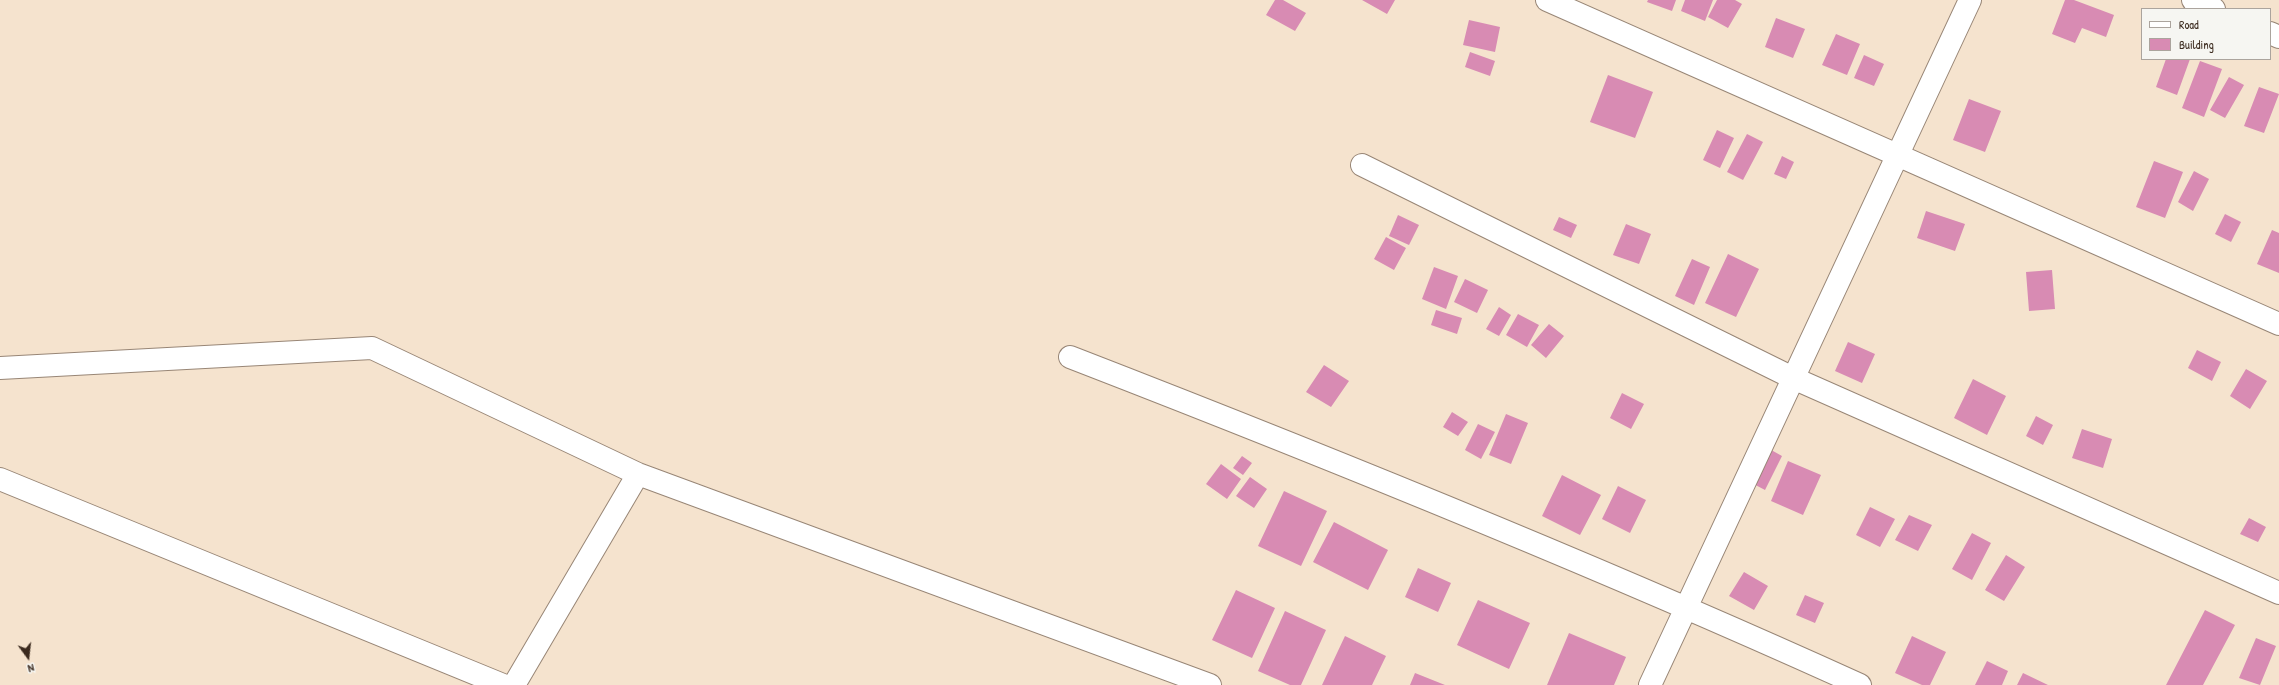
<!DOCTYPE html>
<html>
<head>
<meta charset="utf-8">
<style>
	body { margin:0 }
	#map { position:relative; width:2279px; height:685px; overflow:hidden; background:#f5e3ce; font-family:"Patrick Hand",sans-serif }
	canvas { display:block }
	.legend { position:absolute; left:2141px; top:8px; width:130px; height:52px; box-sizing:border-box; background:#f6f6f2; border:1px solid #aba49d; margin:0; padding:5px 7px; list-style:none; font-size:12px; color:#3b2a1e }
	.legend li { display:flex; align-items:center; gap:8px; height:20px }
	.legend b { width:20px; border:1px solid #aba49d }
	.north { position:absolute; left:8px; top:637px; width:40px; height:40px; -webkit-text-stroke:3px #f6f6f2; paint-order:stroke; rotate:165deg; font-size:11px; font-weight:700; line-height:16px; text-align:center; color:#3b2a1e }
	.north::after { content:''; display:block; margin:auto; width:14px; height:18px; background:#3b2a1e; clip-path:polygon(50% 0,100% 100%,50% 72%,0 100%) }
</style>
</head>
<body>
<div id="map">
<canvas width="2279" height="685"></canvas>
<ul class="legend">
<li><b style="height:5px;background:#fff"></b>Road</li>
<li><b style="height:11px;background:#d88bb3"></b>Building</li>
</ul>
<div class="north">N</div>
</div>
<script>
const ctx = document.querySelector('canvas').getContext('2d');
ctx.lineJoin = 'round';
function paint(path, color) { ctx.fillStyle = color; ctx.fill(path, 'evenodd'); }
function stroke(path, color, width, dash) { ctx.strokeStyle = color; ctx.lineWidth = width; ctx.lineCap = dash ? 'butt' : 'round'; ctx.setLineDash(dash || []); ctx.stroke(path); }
paint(new Path2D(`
	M1275 0H1283L1306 13 1295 31 1266 15Z
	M1362 0H1395L1387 14Z
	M1648 0H1676L1672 11 1647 2Z
	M1685 0H1713L1705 21 1681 11Z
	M1717 0H1735L1742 4 1728 28 1708 17Z
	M2065 0H2074L2114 15 2106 37 2082 28 2075 43 2052 34Z
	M1776 18 1805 29 1793 58 1765 47Z
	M1469 20 1500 27 1495 52 1463 45Z
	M1836 34 1860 44 1847 75 1822 65Z
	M1470 52 1495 61 1490 76 1465 67Z
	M1864 55 1884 64 1874 86 1854 78Z
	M2166 59H2190L2177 95 2156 87Z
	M2200 61 2222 69 2204 117 2182 108Z
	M1608 75 1653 92 1635 138 1590 122Z
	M2229 77 2244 85 2225 118 2210 110Z
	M2259 87 2279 94 2264 133 2244 126Z
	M1969 99 2001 111 1985 152 1953 140Z
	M1717 130 1734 138 1720 168 1703 160Z
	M1747 134 1763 142 1743 180 1727 172Z
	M1782 156 1794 162 1786 179 1774 174Z
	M2154 161 2183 172 2165 218 2136 207Z
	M2194 171 2209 179 2193 211 2178 202Z
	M1926 211 1965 224 1955 251 1917 238Z
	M2225 214 2241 222 2231 242 2215 234Z
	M1398 215 1419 225 1409 245 1389 236Z
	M1559 217 1577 225 1571 238 1553 230Z
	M1626 224 1651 234 1639 264 1613 255Z
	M2272 230 2279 233V273L2257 264Z
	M1386 237 1406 248 1394 270 1374 259Z
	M1728 254 1759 269 1736 317 1705 303Z
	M1692 259 1710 267 1694 305 1675 296Z
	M1434 267 1458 276 1446 309 1422 299Z
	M2052 270 2055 309 2029 311 2026 272Z
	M1465 279 1488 290 1477 313 1454 302Z
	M1499 307 1511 315 1499 336 1486 329Z
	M1436 310 1462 318 1457 334 1431 325Z
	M1518 314 1539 325 1527 347 1506 335Z
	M1549 324 1564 336 1546 358 1531 345Z
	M1848 342 1875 354 1862 383 1835 371Z
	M2197 350 2221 362 2212 381 2188 368Z
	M1324 365 1349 381 1331 407 1306 392Z
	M2246 369 2267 381 2250 409 2230 396Z
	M1973 379 2006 396 1987 435 1954 418Z
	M1622 393 1644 404 1631 429 1610 418Z
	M1452 412 1468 422 1458 436 1443 427Z
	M1506 414 1528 423 1511 464 1489 455Z
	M2036 416 2053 425 2043 445 2026 436Z
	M1478 424 1495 432 1481 459 1465 450Z
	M2082 429 2112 439 2103 468 2072 458Z
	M1764 446 1782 456 1765 490 1746 480Z
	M1242 456 1252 463 1243 475 1233 468Z
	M1788 461 1821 475 1803 515 1771 501Z
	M1221 464 1241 479 1227 499 1206 484Z
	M1562 475 1601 495 1580 535 1542 516Z
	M1250 477 1267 489 1254 508 1236 496Z
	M1618 486 1646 500 1630 533 1602 519Z
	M1284 491 1327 511 1301 566 1258 546Z
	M1870 507 1895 519 1880 547 1856 535Z
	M1909 515 1932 525 1918 551 1895 540Z
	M2249 518 2266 527 2258 542 2240 534Z
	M1334 522 1388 550 1368 590 1313 562Z
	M1972 533 1991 543 1972 580 1952 569Z
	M2006 555 2025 567 2004 601 1985 590Z
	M1418 568 1451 583 1438 612 1405 597Z
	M1744 572 1768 586 1754 610 1729 596Z
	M1236 590 1275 608 1252 658 1212 640Z
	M1805 595 1824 603 1815 623 1796 615Z
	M1478 600 1530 623 1509 669 1457 645Z
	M2205 610 2235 625 2203 685H2166Z
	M1285 611 1326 630 1301 685H1290L1258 671Z
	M1569 633 1626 657 1614 685H1547Z
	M1345 636 1386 656 1372 685H1322Z
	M1912 636 1946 652 1930 685H1922L1895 673Z
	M2256 638 2276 646 2260 685 2239 678Z
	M1987 661 2008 671 2002 685H1975Z
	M1415 673 1445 685H1410Z
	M2023 673 2048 685H2017Z`), '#d88bb3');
const minor = new Path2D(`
	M1547 0 2279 324
	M2193 0 2214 9
	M2270 33 2279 37
	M1362 165 1793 378 2279 593
	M1070 357C1336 460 1600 567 1860 685
	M0 368 372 348 638 474 1210 685
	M0 479 503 685
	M514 685 638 474
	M1650 685 1970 0`);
stroke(minor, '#988676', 24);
stroke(minor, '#fff', 22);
</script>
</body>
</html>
